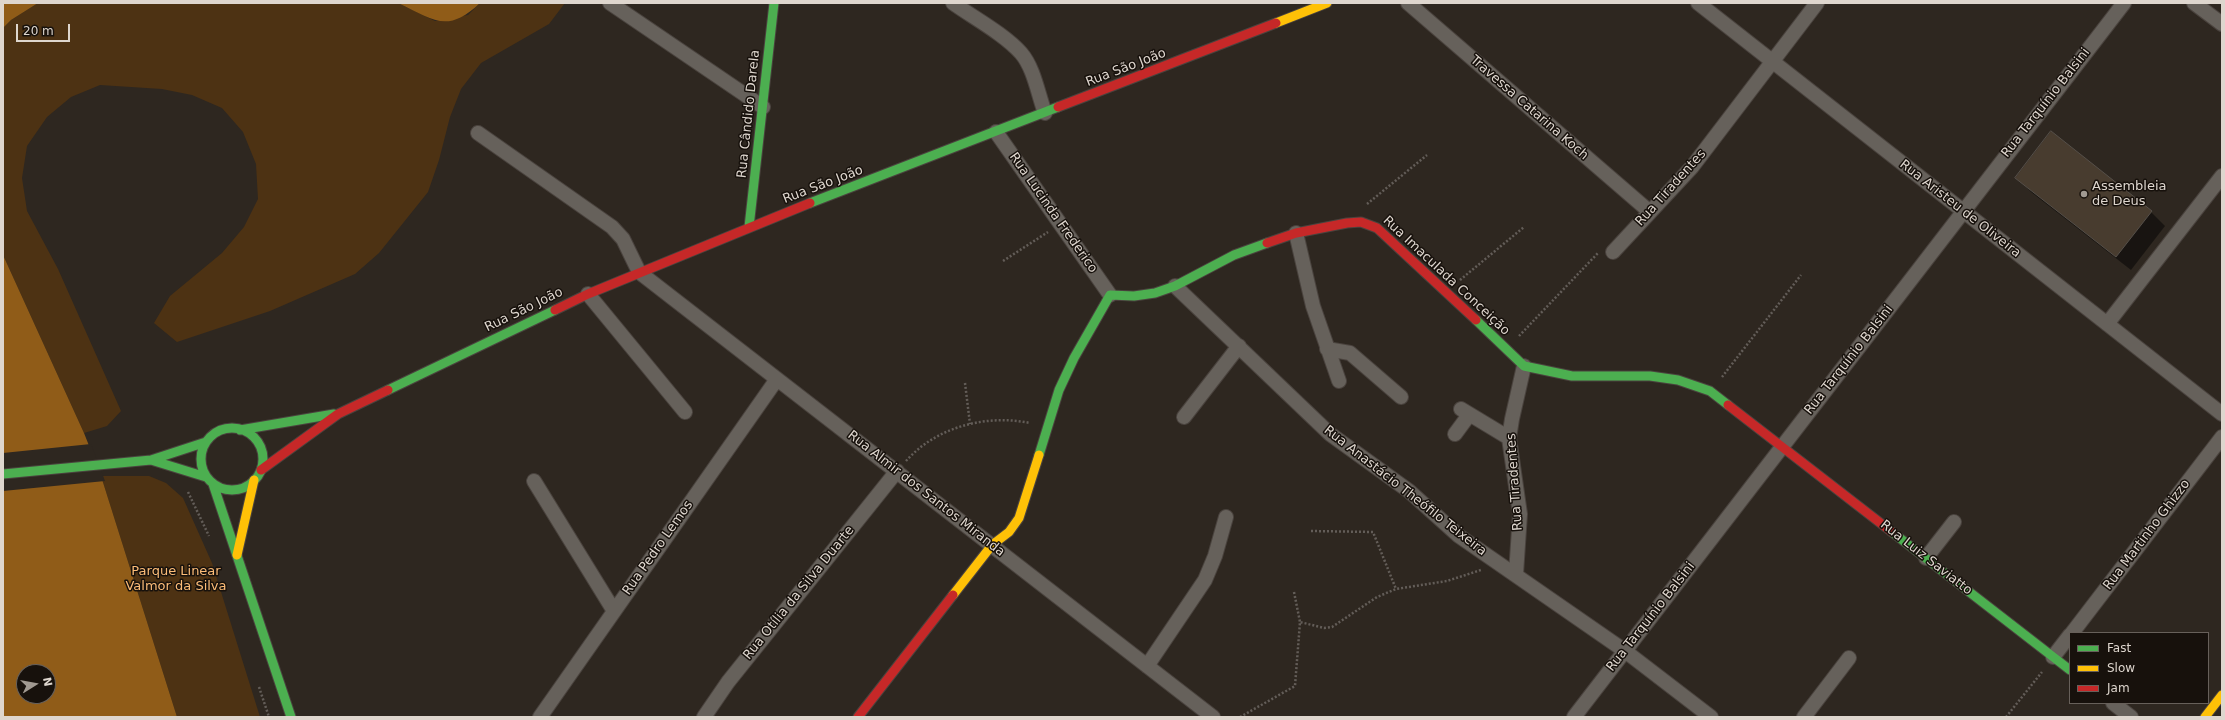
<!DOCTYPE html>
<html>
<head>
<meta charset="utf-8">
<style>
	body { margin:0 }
	#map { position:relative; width:2225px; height:720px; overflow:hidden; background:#2e2720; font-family:"DejaVu Sans",sans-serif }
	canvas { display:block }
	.frame { position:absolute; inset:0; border:4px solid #ded6ce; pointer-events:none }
	.legend { position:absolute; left:2069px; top:632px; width:140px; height:72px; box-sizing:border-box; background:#17110c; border:1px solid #67605a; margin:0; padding:5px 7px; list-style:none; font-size:12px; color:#ded6ce }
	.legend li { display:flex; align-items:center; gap:8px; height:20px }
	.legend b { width:20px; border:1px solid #67605a }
	.north { position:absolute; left:16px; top:664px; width:40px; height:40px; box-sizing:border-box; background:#17110c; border:1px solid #67605a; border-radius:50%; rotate:79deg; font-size:11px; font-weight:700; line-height:16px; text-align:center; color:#ded6ce }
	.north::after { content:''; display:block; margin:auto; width:14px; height:18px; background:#a09991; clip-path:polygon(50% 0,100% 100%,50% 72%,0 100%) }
	.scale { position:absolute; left:16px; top:24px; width:54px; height:18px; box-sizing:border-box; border:2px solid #ded6ce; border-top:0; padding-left:5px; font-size:12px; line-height:14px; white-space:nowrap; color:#ded6ce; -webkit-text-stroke:3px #17110c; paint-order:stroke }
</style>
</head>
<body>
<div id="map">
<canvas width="2225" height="720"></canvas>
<div class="frame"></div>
<ul class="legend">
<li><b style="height:5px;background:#4caf50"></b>Fast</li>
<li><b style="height:5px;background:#ffc107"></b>Slow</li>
<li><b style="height:5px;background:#c62828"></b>Jam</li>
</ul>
<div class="north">N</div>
<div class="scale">20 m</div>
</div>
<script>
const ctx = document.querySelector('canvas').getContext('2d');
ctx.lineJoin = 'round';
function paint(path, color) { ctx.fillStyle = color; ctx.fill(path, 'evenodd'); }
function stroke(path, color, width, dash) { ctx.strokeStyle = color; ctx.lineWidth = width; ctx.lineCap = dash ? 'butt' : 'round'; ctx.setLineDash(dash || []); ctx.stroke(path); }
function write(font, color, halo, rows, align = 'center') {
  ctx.font = font + ' "DejaVu Sans",sans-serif'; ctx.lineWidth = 3; ctx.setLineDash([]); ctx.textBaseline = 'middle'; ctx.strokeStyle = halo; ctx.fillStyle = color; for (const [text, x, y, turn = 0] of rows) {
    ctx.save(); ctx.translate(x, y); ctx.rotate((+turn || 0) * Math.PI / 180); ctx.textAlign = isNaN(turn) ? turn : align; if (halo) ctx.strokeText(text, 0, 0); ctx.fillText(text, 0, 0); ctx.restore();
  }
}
paint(new Path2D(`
	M38 3H398L435 21 468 15 480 3H565L549 24 481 63 461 89 450 117 439 160 428 192 379 253 355 274 270 311 177 342 154 323 170 296 222 253 244 227 258 199 256 164 243 132 222 108 192 95 162 89 100 85 71 97 47 117 27 146 22 178 27 211 58 269 121 411 107 426 84 433 3 255V28L11 20Z
	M101 476H149L166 483 183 498 212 563 260 717H177Z`), '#4d3213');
paint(new Path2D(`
	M3 3H38L11 20 3 28Z
	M398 3H480C447 34 434 20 398 3Z
	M3 255 84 433 101 476 177 717H3ZM24 672H48V696H24Z`), '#905c18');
paint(new Path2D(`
	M91 444 105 481 3 491V453Z`), '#2e2720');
paint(new Path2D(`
	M2017 177 2151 212 2165 226 2131 270 2031 192Z`), '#0007');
const building = new Path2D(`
	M2051 131 2152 211 2116 257 2015 178Z`);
paint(building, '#483c2f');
stroke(building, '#554f49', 1);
const street = new Path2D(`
	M610 3 763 107
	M953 3C974 18 1004 34 1021 53 1034 68 1038 94 1045 113
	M1408 3 1650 212
	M1698 3 2222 414
	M2194 3 2222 24
	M996 132 1110 295
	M478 133 612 227 623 239 639 272 1213 717
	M1296 233 1313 306 1339 381
	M1613 252 1692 167 1817 3
	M1175 286 1330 434 1409 491 1459 536 1625 651 1711 717
	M588 294 685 412
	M2107 324 2222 176
	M1327 349 1350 353 1401 397
	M1461 409 1509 438
	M1184 417 1239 346
	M1455 434 1469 415
	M534 481 614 611
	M1926 558 1954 522
	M1516 574 1520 514 1509 438 1512 419 1524 366
	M2072 633 2222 437
	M2053 657 2070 635
	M1147 666 1205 580 1215 556 1226 517
	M2113 703 2131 717
	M540 717 777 379
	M704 717 728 682 897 471
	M1574 717 2124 3
	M1804 717 1849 658`);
const fast = new Path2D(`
	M810 203 1058 107
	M749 227 774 3
	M1476 320 1524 366 1572 376H1650L1678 380 1710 391 1728 405
	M388 390 555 310
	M201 459a31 31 0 1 1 62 0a31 31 0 1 1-62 0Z
	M240 430 334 414
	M1039 455 1059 390 1074 358 1110 295 1134 296 1155 293 1175 286 1234 255 1267 243
	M151 460 206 477
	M3 474 151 460 206 442
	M213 484 291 717
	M1892 532 2070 670`);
const slow = new Path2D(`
	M1276 23 1327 3
	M237 555 254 480
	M953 595 992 545 1009 532 1019 518 1039 455
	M2205 717 2222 695`);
const jam = new Path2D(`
	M1058 107 1276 23
	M1267 243 1296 233 1347 223 1361 222 1377 228 1476 320
	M555 310 588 294 810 203
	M1728 405 1892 532
	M261 470 338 414 388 390
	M858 717 953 595`);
stroke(street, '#4a433e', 16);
stroke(fast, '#4a433e', 11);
stroke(slow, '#4a433e', 11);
stroke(jam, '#4a433e', 11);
stroke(new Path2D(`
	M1367 204 1427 155
	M1003 261 1048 232
	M1460 280 1524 227
	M1519 336 1598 253
	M1722 377 1801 275
	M965 383 970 424
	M906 461C936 427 986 414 1030 423
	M188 492 209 536
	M1311 531 1373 532 1396 589
	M1294 592 1300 622
	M259 687 269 717
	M1240 717 1295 686 1300 622 1324 628 1332 627 1377 597 1396 589 1447 581 1481 570
	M2006 717 2042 672`), '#635d58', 2.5, [2, 2]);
stroke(street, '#66615b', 14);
stroke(fast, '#4caf50', 9);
stroke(slow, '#ffc107', 9);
stroke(jam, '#c62828', 9);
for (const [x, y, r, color] of [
	[2084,194,4,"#a09991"]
]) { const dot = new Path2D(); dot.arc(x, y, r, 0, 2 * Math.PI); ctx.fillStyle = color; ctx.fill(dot); stroke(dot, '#17110c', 1.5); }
write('13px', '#ded6ce', '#17110c', [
	["Rua São João",1126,68,-21],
	["Rua Tarquínio Balsini",2046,103,-52],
	["Travessa Catarina Koch",1529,108,41],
	["Rua Cândido Darela",749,114,-84],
	["Rua São João",823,185,-21],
	["Rua Tiradentes",1671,188,-48],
	["Rua Aristeu de Oliveira",1960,209,38],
	["Rua Lucinda Frederico",1053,213,55],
	["Rua Imaculada Conceição",1446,276,43],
	["Rua São João",524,310,-26],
	["Rua Tarquínio Balsini",1849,360,-52],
	["Rua Tiradentes",1515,482,-94],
	["Rua Anastácio Theófilo Teixeira",1405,491,38],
	["Rua Almir dos Santos Miranda",926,494,38],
	["Rua Martinho Ghizzo",2147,535,-53],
	["Rua Pedro Lemos",658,548,-55],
	["Rua Luiz Saviatto",1926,558,38],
	["Rua Otília da Silva Duarte",799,593,-51],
	["Rua Tarquínio Balsini",1651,617,-52]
]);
write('13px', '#ded6ce', '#17110c', [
	["Assembleia",2092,187],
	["de Deus",2092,202]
], 'left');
write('13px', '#fdbd78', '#17110c', [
	["Parque Linear",176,572],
	["Valmor da Silva",176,587]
]);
</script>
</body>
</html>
